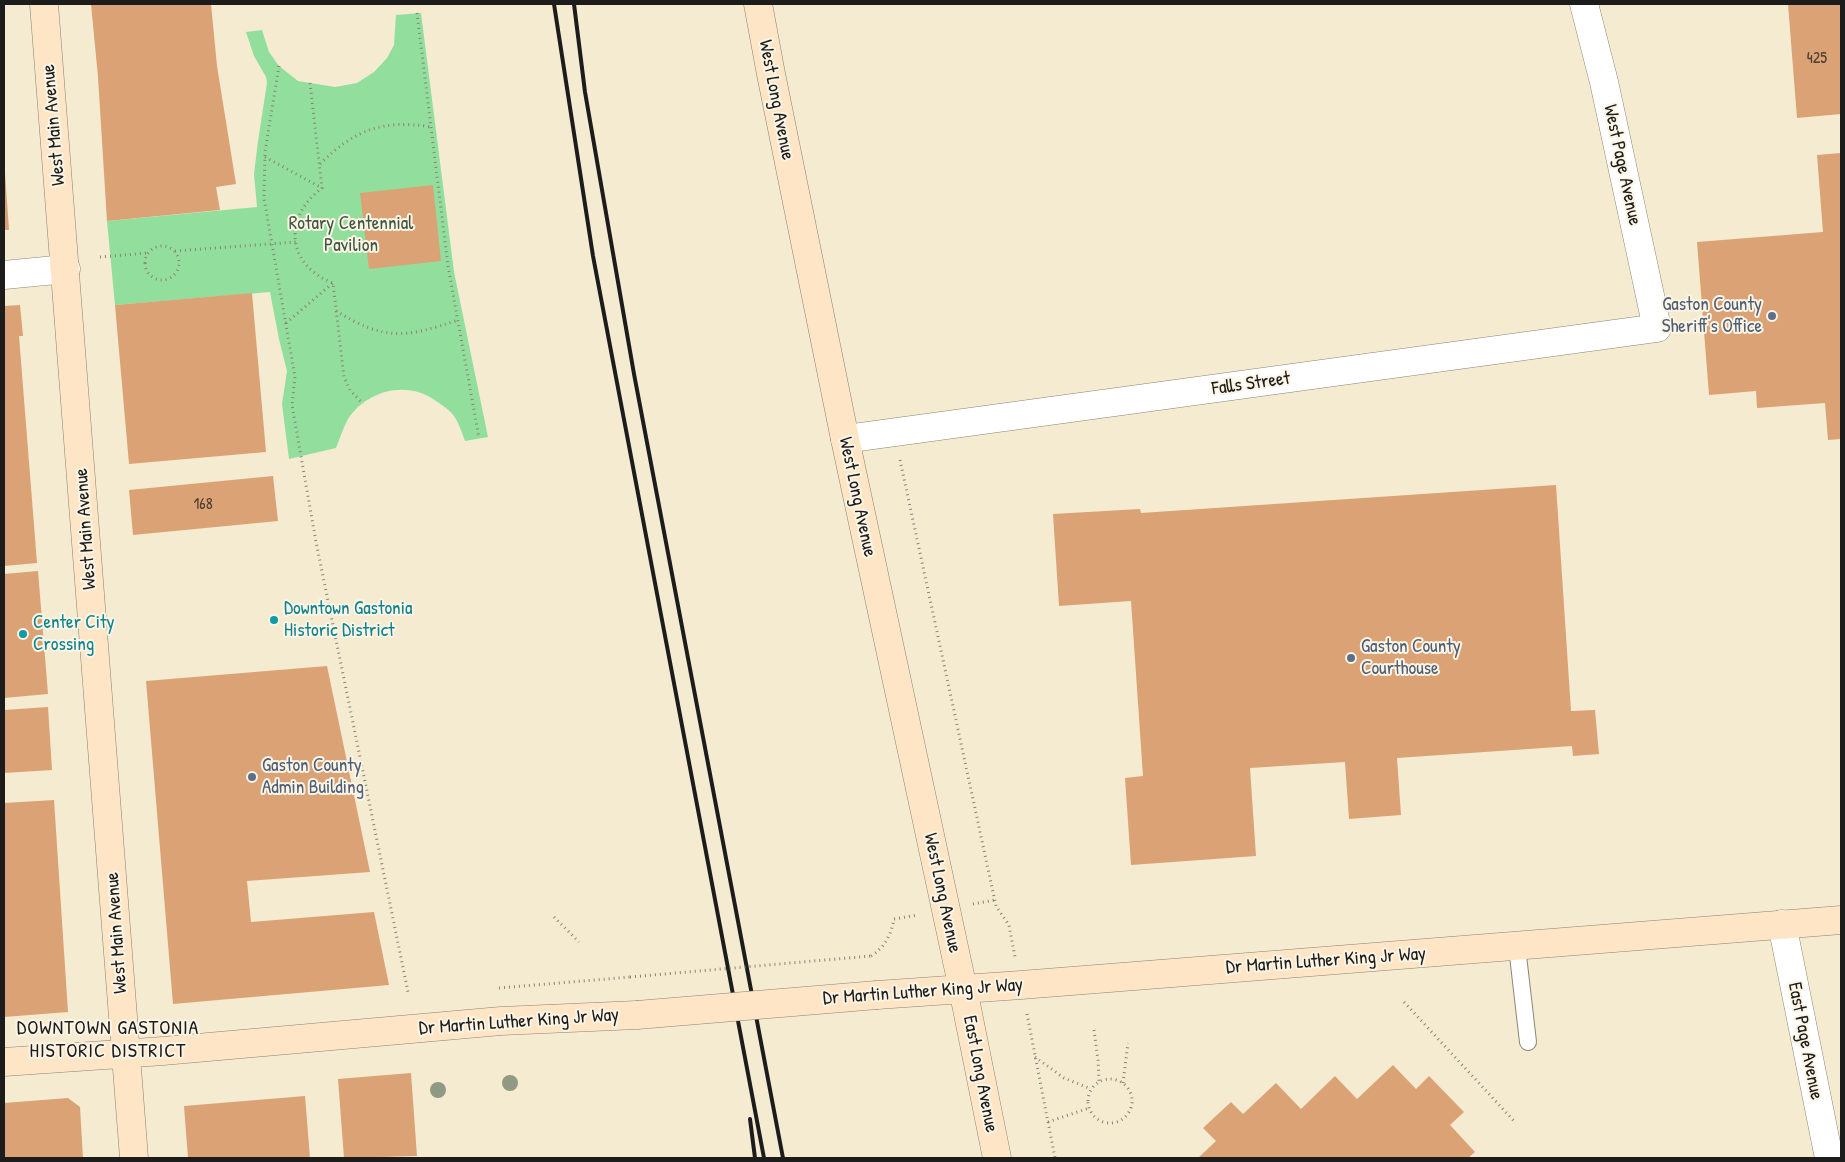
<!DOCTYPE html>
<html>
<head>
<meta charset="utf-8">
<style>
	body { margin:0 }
	#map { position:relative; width:1845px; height:1162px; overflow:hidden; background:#f4ebd1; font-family:"Patrick Hand",sans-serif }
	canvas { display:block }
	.frame { position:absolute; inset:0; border:5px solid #1c1c1c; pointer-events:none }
</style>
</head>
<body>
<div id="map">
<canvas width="1845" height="1162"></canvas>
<div class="frame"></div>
</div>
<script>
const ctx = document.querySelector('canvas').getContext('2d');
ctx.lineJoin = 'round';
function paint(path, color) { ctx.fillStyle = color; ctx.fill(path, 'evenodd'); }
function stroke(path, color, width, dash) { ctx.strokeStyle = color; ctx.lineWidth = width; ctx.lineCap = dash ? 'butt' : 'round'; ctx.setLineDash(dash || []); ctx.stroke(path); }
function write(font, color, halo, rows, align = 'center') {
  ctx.font = font + ' "Patrick Hand",sans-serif'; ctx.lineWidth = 4; ctx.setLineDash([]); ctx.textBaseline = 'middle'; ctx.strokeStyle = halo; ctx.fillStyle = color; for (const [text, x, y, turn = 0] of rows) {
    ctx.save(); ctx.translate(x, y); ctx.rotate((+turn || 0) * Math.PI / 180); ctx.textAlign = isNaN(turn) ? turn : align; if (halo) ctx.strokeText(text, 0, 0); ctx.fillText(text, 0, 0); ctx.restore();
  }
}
paint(new Path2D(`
	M421 13 454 272 488 437 465 441C462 433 459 423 454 416 450 410 442 405 436 401 408 380 367 390 348 419 343 428 340 438 336 448L289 459 282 404 287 371 279 339 270 292 115 305 107 221 257 207 254 174 258 141 267 83 266 77 254 56 246 32 262 30 269 52 279 66 298 81 335 87 357 83 374 72 387 58 394 45 396 15Z`), '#92df9d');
paint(new Path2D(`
	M91 4H211L217 66 236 184 216 187 220 210 107 221 98 77Z
	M1788 4H1841V114L1797 118Z
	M1841 153V439L1828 440 1825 403 1757 408 1756 391 1709 395 1697 242 1823 232 1817 155Z
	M5 173 9 230H4V174Z
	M433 185 441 261 369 269 360 193Z
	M252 293 266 452 129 464 115 305Z
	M20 305 23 336H19L37 563 4 566V306Z
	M273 476 278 521 133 535 129 490Z
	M1556 485 1571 711 1595 710 1599 754 1573 756 1572 746 1397 758 1401 815 1349 819 1345 762 1250 768 1256 856 1131 865 1125 778 1143 776 1131 601 1059 606 1053 514 1140 509 1141 513Z
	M38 571 48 694 4 698V574Z
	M327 666 370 872 247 881 251 922 374 912 389 985 173 1004 146 681Z
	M48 707 52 770 4 773V710Z
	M54 800 68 1012 4 1017V803Z
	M1393 1065 1416 1089 1429 1076 1464 1112 1450 1125 1475 1152 1468 1158H1198L1216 1141 1203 1128 1231 1102 1243 1114 1276 1083 1301 1109 1335 1076 1357 1099Z
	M411 1073 417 1156 344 1158 338 1079Z
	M305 1096 310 1158H188L184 1106Z
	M68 1098 80 1107 83 1158H4V1103Z`), '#dba276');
const lane = new Path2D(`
	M1517 947 1528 1042`);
const street = new Path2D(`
	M4 275 66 269
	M845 439 1657 328 1604 82 1584 4
	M1782 924 1829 1158`);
const secondary = new Path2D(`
	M44 4 134 1158
	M758 4 771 74 845 439 963 989 997 1158
	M877 995 1021 985 1841 920
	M4 1062 163 1051 501 1021 637 1015`);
stroke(lane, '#888476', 18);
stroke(street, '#888476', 29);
stroke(secondary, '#888476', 29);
stroke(new Path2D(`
	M417 13 448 266 479 438
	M279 66 265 152 264 198 295 377 292 405 316 542 408 992
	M310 83 322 188C283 217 286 265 333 283L344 377 350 390 363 404
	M265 157 322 188
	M320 164C354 130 383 119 431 127
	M145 263a17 17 0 1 1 34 0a17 17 0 1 1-34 0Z
	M175 251 296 242
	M100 257 147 253
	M336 311C385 341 405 338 458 320
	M286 323 333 283
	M900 460 996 906 1009 925 1015 957
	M973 904 995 900
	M554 917 579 942
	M871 956C885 947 891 935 894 919L918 915
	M499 988 630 977
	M1404 1002 1514 1121
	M1027 1014 1055 1158
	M1094 1030 1098 1060 1099 1082
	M1035 1057 1064 1078 1091 1089
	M1088 1101a22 22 0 1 1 44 0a22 22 0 1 1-44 0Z
	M1123 1083 1128 1043
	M1048 1122 1089 1108`), '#888476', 3, [1, 4]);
stroke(lane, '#fff', 16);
stroke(street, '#fff', 28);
stroke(secondary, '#fde5c5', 28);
stroke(new Path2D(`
	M554 4 593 256 764 1158
	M574 4 585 92 634 374 783 1158
	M750 1119 755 1158`), '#1c1c1c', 4);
const secondaryBridge = new Path2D(`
	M637 1015 877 995`);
stroke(secondaryBridge, '#888476', 29, []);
stroke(new Path2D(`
	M630 977 871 956`), '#888476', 3, [1, 4]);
stroke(secondaryBridge, '#fde5c5', 28);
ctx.fillStyle = '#909983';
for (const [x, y] of [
	[510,1083],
	[438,1090]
]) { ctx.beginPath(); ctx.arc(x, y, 8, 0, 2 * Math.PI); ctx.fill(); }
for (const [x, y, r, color] of [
	[1772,316,5,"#5c6f8a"],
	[274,620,5,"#0f9aa8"],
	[23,634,5,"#0f9aa8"],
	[1351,658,5,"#5c6f8a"],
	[252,777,5,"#5c6f8a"]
]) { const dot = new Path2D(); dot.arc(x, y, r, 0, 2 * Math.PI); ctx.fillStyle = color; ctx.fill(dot); stroke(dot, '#fcf5e5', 2); }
write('16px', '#4c3e32', null, [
	["425",1817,59],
	["168",203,505]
]);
write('19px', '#1c1c1c', '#fcf5e5', [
	["West Long Avenue",776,100,79],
	["West Main Avenue",54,125,-95],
	["West Page Avenue",1622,165,78],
	["Falls Street",1251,384,-8],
	["West Long Avenue",857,497,78],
	["West Main Avenue",86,529,-94],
	["West Long Avenue",942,893,78],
	["West Main Avenue",117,933,-94],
	["Dr Martin Luther King Jr Way",1326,961,-4],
	["Dr Martin Luther King Jr Way",923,992,-4],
	["Dr Martin Luther King Jr Way",519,1022,-4],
	["East Page Avenue",1805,1041,79],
	["East Long Avenue",980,1074,79]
]);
write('19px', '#3f5643', '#fcf5e5', [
	["Rotary Centennial",351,224],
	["Pavilion",351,246]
]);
write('19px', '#4e5e75', '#fcf5e5', [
	["Gaston County",1762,305,"right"],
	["Sheriff's Office",1762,327,"right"],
	["Gaston County",1361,647],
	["Courthouse",1361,669],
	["Gaston County",262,766],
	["Admin Building",262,788]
], 'left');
write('19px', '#0d838f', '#fcf5e5', [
	["Downtown Gastonia",284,609],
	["Historic District",284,631],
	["Center City",33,623],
	["Crossing",33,645]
], 'left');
ctx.letterSpacing = '1px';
write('20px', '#1c1c1c', '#fcf5e5', [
	["DOWNTOWN GASTONIA",108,1029],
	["HISTORIC DISTRICT",108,1052]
]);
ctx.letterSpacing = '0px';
</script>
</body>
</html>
